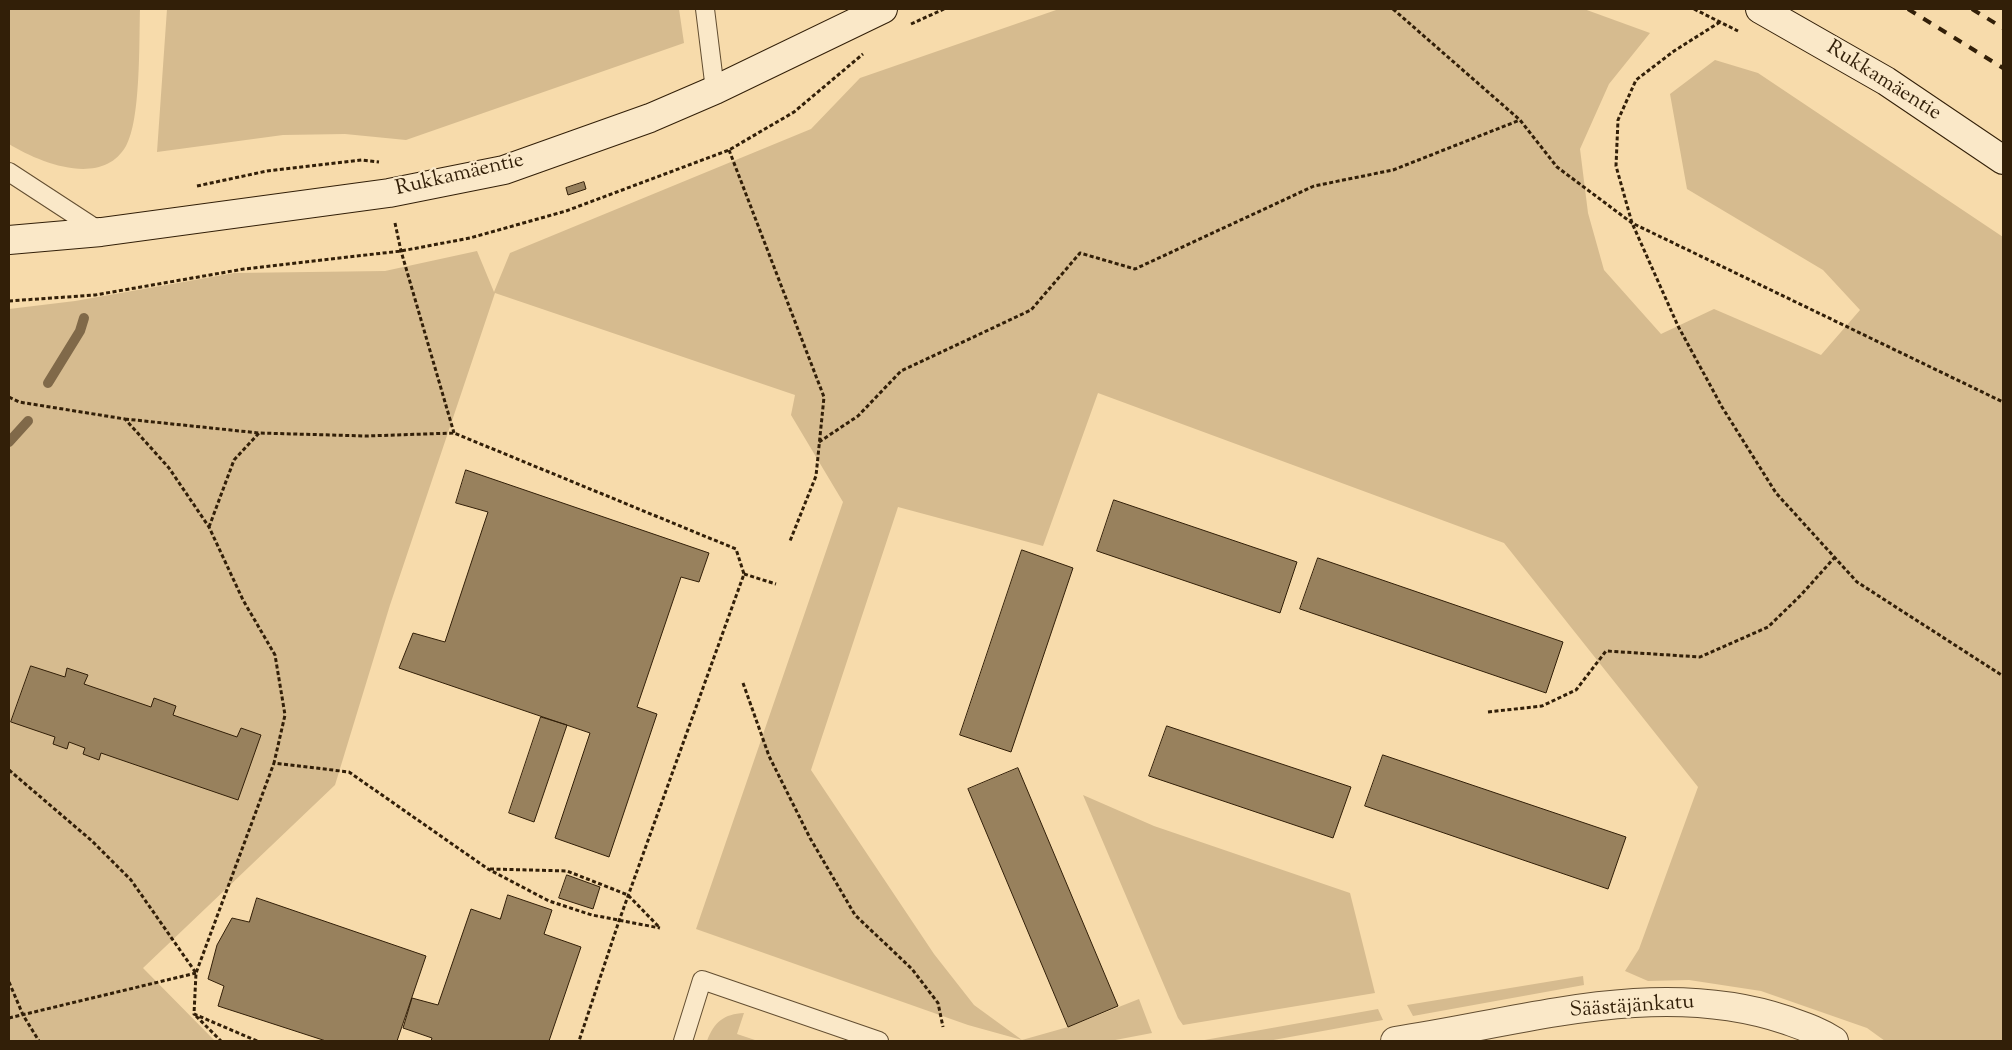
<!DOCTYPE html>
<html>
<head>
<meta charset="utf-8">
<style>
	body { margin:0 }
	#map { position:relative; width:2012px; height:1050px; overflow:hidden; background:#f7dbab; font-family:"Sorts Mill Goudy",serif }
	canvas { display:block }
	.frame { position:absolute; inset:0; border:10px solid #321f08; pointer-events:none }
</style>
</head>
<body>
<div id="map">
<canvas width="2012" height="1050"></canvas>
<div class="frame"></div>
</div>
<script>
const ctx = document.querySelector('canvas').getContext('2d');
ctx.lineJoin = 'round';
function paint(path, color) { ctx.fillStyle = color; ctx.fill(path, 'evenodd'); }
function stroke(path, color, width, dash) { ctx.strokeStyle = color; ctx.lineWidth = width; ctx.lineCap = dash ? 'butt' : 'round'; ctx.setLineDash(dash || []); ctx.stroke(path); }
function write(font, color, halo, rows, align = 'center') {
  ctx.font = font + ' "Sorts Mill Goudy",serif'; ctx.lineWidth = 4.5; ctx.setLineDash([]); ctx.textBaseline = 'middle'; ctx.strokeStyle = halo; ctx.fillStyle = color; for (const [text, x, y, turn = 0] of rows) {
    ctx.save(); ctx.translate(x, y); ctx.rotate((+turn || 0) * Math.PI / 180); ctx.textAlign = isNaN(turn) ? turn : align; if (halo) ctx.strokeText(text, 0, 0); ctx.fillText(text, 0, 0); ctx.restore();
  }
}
paint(new Path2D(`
	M9 9H140C139 41 141 120 126 146 102 188 40 163 9 144Z
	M167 9H679L684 43 406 140 345 134 283 135 157 152Z
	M1059 9H1584L1650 33 1609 84 1580 149 1588 213 1604 270 1661 334 1714 309 1821 355 1860 310 1823 270 1687 189 1670 94 1715 60 1758 73 2003 237V1041H1885L1867 1028 1761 991 1689 980 1648 981 1625 971 1639 949 1698 787 1504 543 1098 393 1043 546 898 507 811 770 934 954 974 1005 1022 1040 1068 1027 1139 999 1152 1033 1110 1041 1022 1040 968 1025 696 929 843 502 791 415 795 395 495 293 390 605 335 785 143 968 215 1041H9V309L75 301 234 273 385 271 477 251 494 292 510 253 811 129 860 78Z
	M1083 795 1154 826 1350 893 1375 993 1183 1025 1178 1018Z
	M1583 976 1584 985 1413 1016 1407 1005Z
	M1378 1009 1383 1020 1268 1041H1199Z
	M744 1013 737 1034 758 1041H707C714 1022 724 1014 744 1013Z`), '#d6bb8f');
stroke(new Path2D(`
	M48 383 80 331 84 318
	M9 442 28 421`), '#806949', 10);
const building = new Path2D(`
	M584 182 586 189 568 195 566 188Z
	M466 470 709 553 699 582 681 577 637 707 657 714 609 857 555 838 590 733 399 668 413 633 445 642 488 512 456 503Z
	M1114 500 1297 562 1280 613 1097 551Z
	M1022 550 1073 568 1011 752 960 735Z
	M1318 558 1563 642 1546 693 1300 609Z
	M31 666 65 677 67 668 88 675 84 684 151 707 154 698 176 706 173 715 237 737 241 728 261 735 238 800 101 753 99 760 83 754 85 748 69 742 67 749 53 744 55 737 11 722Z
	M541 717 567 725 534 822 509 813Z
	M1167 726 1351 787 1333 838 1149 776Z
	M1383 755 1626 837 1608 889 1365 806Z
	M1018 768 1118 1006 1068 1027 968 789Z
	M567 875 600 887 593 909 559 898Z
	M508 895 552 910 544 934 581 947 549 1041H431L432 1038 403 1028 412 998 438 1005 471 909 500 919Z
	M257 898 426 956 397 1041H326L218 1006 224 986 208 979 217 945 232 918 249 922Z`);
paint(building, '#98815d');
stroke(building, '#321f08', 1);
const service = new Path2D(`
	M705 9 715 90
	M9 172 101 232
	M683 1041 702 980 879 1041`);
const minor = new Path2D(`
	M1395 1041C1523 1022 1658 977 1786 1020 1803 1026 1819 1031 1834 1041`);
const secondary = new Path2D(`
	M1760 9 1886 81 2003 160
	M9 240 101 232 389 193 504 170 650 118 715 90 883 9`);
stroke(service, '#634e31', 20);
stroke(minor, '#634e31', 30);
stroke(secondary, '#321f08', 30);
stroke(new Path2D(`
	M1393 9 1520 120 1557 167 1632 223 2003 402
	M1694 9 1738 31
	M1720 22 1674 51 1636 80 1618 120 1616 166 1632 223 1678 326 1722 407 1776 493 1857 582 2003 676
	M911 24 944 9
	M729 150 824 397 816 476 790 541
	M197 186 267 171 362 160 379 162
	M395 223 401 251 454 433
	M9 301 95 295 244 269 401 251 470 238 566 211 729 150 794 112 863 54
	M9 397 19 402 125 419 169 468 209 527 243 600 275 655 285 715 274 763 349 772 488 869 549 901 592 915 660 928
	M125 419 259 433 366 436 454 433 736 549 744 574 619 921 579 1041
	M819 442 858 416 901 371 1031 310 1080 253 1135 269 1314 186 1393 170 1520 120
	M209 527 234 460 259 433
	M744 574 776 584
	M743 683 769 756 810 838 855 915 912 969 938 1003 943 1027
	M1488 712 1542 706 1576 690 1606 651 1700 657 1768 627 1801 595 1835 557
	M9 770 92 841 131 880 196 973
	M490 869 567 871 628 895 660 928
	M9 982 23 1015 39 1041
	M196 1016 221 1041
	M9 1018 196 973
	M257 1041 194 1014 196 973 274 763`), '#321f08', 3, [4, 2.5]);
stroke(service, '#fae8c8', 18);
stroke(minor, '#fae8c8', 28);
stroke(secondary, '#fae8c8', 28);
stroke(new Path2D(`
	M1908 9 2003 68
	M1972 9 2003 28`), '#321f08', 4, [9, 9]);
write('21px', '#321f08', '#fae8c8', [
	["Rukkamäentie",1883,82,32],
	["Rukkamäentie",460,176,-13],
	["Säästäjänkatu",1632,1008,-4]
]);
</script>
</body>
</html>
